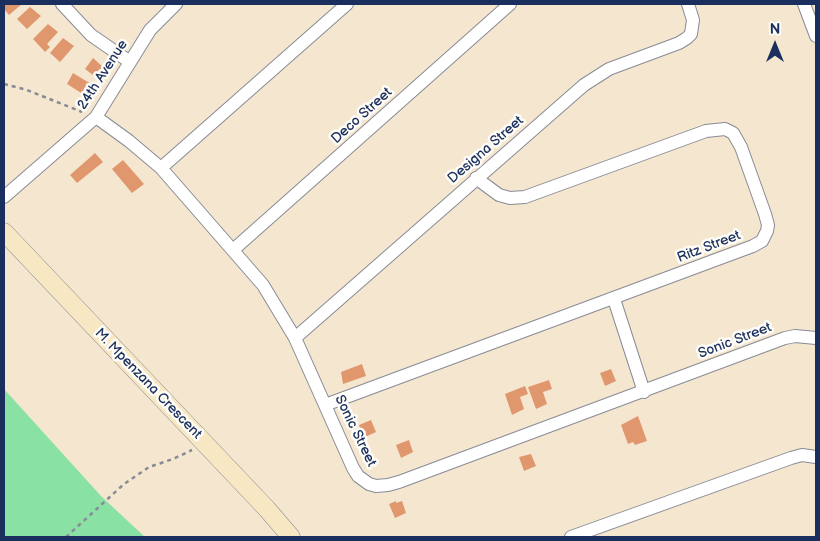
<!DOCTYPE html>
<style>
body{margin:0}
#map{position:relative;width:820px;height:541px;overflow:hidden;background:#f5e7cf;font-family:"Balsamiq Sans",sans-serif}
canvas{display:block}
.frame{position:absolute;inset:0;border:5px solid #1b2f5e;pointer-events:none}
.north{position:absolute;left:750px;top:20px;width:50px;height:50px;-webkit-text-stroke:4px #fdfcf7;paint-order:stroke;rotate:0deg;font-size:14px;font-weight:700;line-height:20px;text-align:center;color:#1b2f5e}
.north::after{content:'';display:block;margin:auto;width:18px;height:22px;background:#1b2f5e;clip-path:polygon(50% 0,100% 100%,50% 72%,0 100%)}
</style>
<div id="map">
<canvas width="820" height="541"></canvas>
<div class="frame"></div>
<div class="north">N</div>
</div>
<script>
const ctx = document.querySelector('canvas').getContext('2d');
ctx.lineJoin = 'round';
function fillPath(path, color) {
  ctx.fillStyle = color;
  ctx.fill(path, 'evenodd');
}
function toPath(rows) {
  const path = new Path2D();
  for (const r of rows) {
    path.moveTo(r[0], r[1]);
    for (let i = 2; i < r.length; i += 2) path.lineTo(r[i], r[i + 1]);
  }
  return path;
}
function strokePath(path, color, width, dash) {
  ctx.strokeStyle = color;
  ctx.lineWidth = width;
  ctx.lineCap = dash ? 'butt' : 'round';
  ctx.setLineDash(dash || []);
  ctx.stroke(path);
}
function drawText(font, color, halo, rows, align = 'center') {
  ctx.font = font + ' "Balsamiq Sans",sans-serif';
  ctx.lineWidth = 5;
  ctx.setLineDash([]);
  ctx.textBaseline = 'middle';
  ctx.strokeStyle = halo;
  ctx.fillStyle = color;
  for (const [text, x, y, turn = 0] of rows) {
    ctx.save();
    ctx.translate(x, y);
    ctx.rotate((+turn || 0) * Math.PI / 180);
    ctx.textAlign = isNaN(turn) ? turn : align;
    if (halo) ctx.strokeText(text, 0, 0);
    ctx.fillText(text, 0, 0);
    ctx.restore();
  }
}
const green = toPath([
 [4,389,101,496,145,537,4,537]
]);
const building = toPath([
 [4,4,22,4,9,15,4,9],
 [30,7,41,16,27,29,17,19],
 [48,24,58,32,47,44,50,47,45,52,33,39],
 [63,38,74,46,60,62,50,53],
 [93,58,103,67,97,78,85,69],
 [73,73,96,87,89,98,67,84],
 [95,153,103,162,77,183,70,175],
 [123,160,144,184,132,193,112,169],
 [362,364,366,376,343,384,341,372],
 [611,369,616,381,605,386,600,373],
 [549,380,552,389,543,392,547,404,536,409,528,387],
 [525,386,528,394,520,397,524,409,512,415,505,394],
 [638,416,647,441,635,445,633,442,628,444,621,425],
 [371,420,376,432,363,438,359,425],
 [409,440,413,452,401,458,396,445],
 [531,454,536,466,524,471,519,457],
 [396,501,396,503,402,501,406,513,395,518,389,504]
]);
const path = toPath([
 [4,84,27,90,82,112],
 [66,537,124,484,149,467,173,459,192,450]
]);
const street = toPath([
 [62,4,91,35,130,62],
 [804,4,816,36],
 [96,117,129,141,161,168,263,285,295,338,353,468,358,476,369,484,376,486,388,485,399,482,785,338,795,336,816,338],
 [161,168,347,4],
 [4,197,96,117,150,30,176,4],
 [233,250,510,4],
 [614,299,644,392],
 [295,338,584,85,609,69,679,43,687,38,691,34,693,20,688,4],
 [325,405,753,246,762,241,767,231,768,225,765,214,741,147,733,133,725,129,706,131,525,197,510,198,499,195,476,178],
 [571,537,791,458,802,455,816,457]
]);
const secondary = toPath([
 [4,232,267,509,291,537]
]);
const streetNames = [
 ["24th Avenue",103,75,-57],
 ["Deco Street",362,116,-42],
 ["Designa Street",486,150,-41],
 ["Ritz Street",709,247,-21],
 ["Sonic Street",735,341,-21],
 ["M. Mpenzana Crescent",148,384,46],
 ["Sonic Street",355,431,64]
];
fillPath(green, '#8ae1a4');
fillPath(building, '#e0976e');
strokePath(street, '#888b96', 14);
strokePath(secondary, '#888b96', 19);
strokePath(path, '#888b96', 2.5, [4, 4]);
strokePath(street, '#fff', 12);
strokePath(secondary, '#f7e8c3', 18);
drawText('14px', '#1b2f5e', '#fdfcf7', streetNames);
</script>
